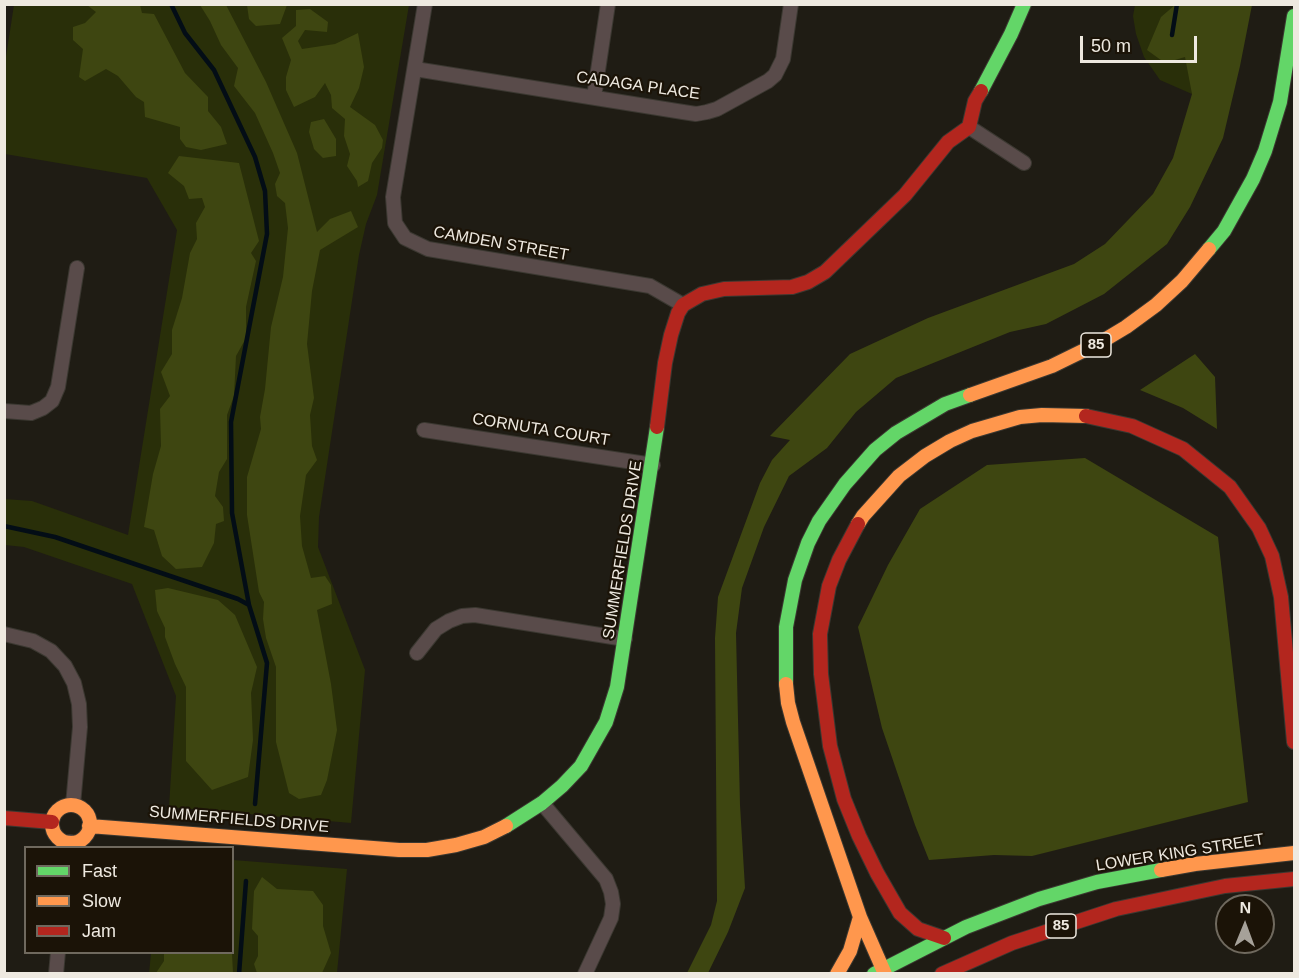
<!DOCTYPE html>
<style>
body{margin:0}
#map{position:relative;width:1299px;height:978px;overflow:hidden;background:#1f1c14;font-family:Arial,sans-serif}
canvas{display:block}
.frame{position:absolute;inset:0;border:6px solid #eee9e0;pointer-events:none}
.legend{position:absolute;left:24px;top:846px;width:210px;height:108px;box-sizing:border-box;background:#1b1307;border:2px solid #6f695e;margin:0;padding:8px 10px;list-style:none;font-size:18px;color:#eee9e0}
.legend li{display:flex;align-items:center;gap:12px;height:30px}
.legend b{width:30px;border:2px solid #6f695e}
.north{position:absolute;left:1215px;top:894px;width:60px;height:60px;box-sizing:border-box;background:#1b1307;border:2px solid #6f695e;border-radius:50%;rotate:1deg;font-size:16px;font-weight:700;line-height:24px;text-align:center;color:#eee9e0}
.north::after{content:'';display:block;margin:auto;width:21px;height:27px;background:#a6a199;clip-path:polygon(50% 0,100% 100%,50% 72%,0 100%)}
.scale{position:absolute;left:1080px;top:36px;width:117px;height:27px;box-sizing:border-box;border:3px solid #eee9e0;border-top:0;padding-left:8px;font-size:18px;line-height:21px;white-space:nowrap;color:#eee9e0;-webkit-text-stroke:4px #1b1307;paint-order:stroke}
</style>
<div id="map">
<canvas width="1299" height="978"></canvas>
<div class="frame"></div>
<ul class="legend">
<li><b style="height:8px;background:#63d668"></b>Fast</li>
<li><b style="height:8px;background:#ff974d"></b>Slow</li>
<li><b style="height:8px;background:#b3261e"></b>Jam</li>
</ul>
<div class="north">N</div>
<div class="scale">50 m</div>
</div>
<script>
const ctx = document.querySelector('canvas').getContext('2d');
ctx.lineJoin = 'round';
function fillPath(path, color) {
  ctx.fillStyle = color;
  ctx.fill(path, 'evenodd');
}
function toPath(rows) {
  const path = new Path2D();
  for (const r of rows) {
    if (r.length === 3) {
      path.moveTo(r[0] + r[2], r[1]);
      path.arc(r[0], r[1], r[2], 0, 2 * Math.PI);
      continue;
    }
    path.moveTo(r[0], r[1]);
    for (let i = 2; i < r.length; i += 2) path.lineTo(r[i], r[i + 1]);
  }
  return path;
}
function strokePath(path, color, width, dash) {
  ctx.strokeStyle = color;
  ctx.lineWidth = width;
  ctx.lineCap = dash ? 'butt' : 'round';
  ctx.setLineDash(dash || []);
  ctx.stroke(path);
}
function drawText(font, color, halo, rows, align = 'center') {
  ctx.font = font + ' Arial,sans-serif';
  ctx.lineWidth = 4.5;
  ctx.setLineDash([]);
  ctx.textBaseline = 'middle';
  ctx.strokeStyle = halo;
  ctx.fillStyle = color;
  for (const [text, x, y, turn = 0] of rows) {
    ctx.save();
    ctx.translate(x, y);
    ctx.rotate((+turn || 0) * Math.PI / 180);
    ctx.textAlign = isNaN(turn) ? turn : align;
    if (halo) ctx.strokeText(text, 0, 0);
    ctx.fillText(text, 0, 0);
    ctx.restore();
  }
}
const green = toPath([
 [14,5,409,5,377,195,366,224,359,255,319,517,318,547,365,670,351,823,169,807,176,696,132,584,24,547,5,545,4,499,32,501,128,535,177,230,147,178,5,154,5,63],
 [1135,5,1207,5,1192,94,1160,80,1144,57,1136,34,1133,16],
 [233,860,347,869,337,973,149,974,151,953,232,952]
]);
const forest = toPath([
 [87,5,140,5,142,13,154,14,185,73,208,97,208,111,221,127,227,144,201,150,186,147,180,139,180,127,145,117,144,102,136,97,118,76,106,69,85,81,79,77,83,49,73,40,73,27,85,23,96,12],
 [200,5,226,5,266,82,297,153,317,232,330,219,351,211,358,227,320,250,312,291,307,344,314,398,310,415,312,446,317,460,306,475,300,516,302,546,311,578,325,576,331,585,332,604,317,610,331,684,337,730,327,780,321,795,299,799,289,793,276,742,276,667,266,638,263,619,264,602,259,592,247,515,247,477,261,429,260,417,265,389,271,327,283,277,288,228,285,203,277,196,275,184,280,173,273,153,255,113,234,86,238,68,221,45,210,21],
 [247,5,247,4,287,5,280,24,256,26,249,19],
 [1175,5,1252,5,1240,66,1223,138,1190,207,1167,244,1104,294,1046,324,1010,332,896,378,856,412,827,448,789,476,764,527,742,588,736,633,740,805,745,888,728,932,708,973,687,973,711,925,717,901,715,638,718,597,760,483,772,460,790,440,770,436,850,354,928,318,1074,264,1105,244,1153,194,1173,158,1192,94,1185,57,1165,63,1147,50,1161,17],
 [310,9,328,22,327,32,305,30,298,41,302,49,335,44,358,33,364,67,359,88,350,107,375,125,383,140,382,148,372,163,368,181,358,187,357,181,347,166,350,154,344,136,345,119,332,108,331,95,325,83,315,97,294,107,286,90,286,77,291,60,282,38,296,26,296,10],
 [324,119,336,139,336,156,323,158,314,149,309,132,311,122],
 [179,156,239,163,259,241,251,253,256,261,246,307,246,338,236,356,234,396,227,415,227,459,219,472,215,496,223,507,224,521,216,524,214,543,202,567,176,569,162,556,154,530,144,527,153,474,161,446,160,409,170,396,161,372,172,354,172,330,182,298,190,253,197,239,196,223,205,207,202,198,189,199,184,186,168,173],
 [1195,354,1215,377,1217,429,1183,408,1140,390],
 [1085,458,1218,537,1248,802,1032,856,994,855,929,860,915,825,882,728,858,627,888,565,920,509,987,465],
 [168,588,218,600,235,615,257,667,251,693,253,740,248,777,212,790,186,761,186,687,175,664,165,637,165,628,157,611,155,590],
 [262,877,277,889,313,891,323,905,323,926,331,953,322,973,257,973,254,964,258,956,258,936,252,929,254,891],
 [164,953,232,953,233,973,156,973,164,961]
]);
const stream = toPath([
 [171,4,185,33,214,70,255,157,265,191,267,234,231,422,232,513,249,605,267,663,255,804],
 [1172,35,1177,4],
 [4,526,55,537,238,599,249,605],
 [239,974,246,881]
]);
const street = toPath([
 [425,4,393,197,395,223,405,238,428,249,650,286,683,305],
 [415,69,683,112,696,114,707,112,717,109,768,81,775,75,783,59,791,4],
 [594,97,608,4],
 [969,127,1024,163],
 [4,411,31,413,43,408,52,401,58,387,77,268],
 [424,430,653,465],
 [4,634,33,641,51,651,65,666,74,683,79,704,80,727,73,805],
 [417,653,436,629,449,621,462,616,475,615,625,639],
 [542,803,606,879,611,892,613,904,611,918,585,974],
 [70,848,70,842],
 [56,974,58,952]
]);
const fast = toPath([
 [981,91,1011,34,1024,4],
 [1209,249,1224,231,1253,179,1265,151,1280,102,1294,16],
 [786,684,786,627,795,580,808,543,819,521,845,484,875,450,896,433,945,404,970,395],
 [506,826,542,803,562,786,581,766,606,722,617,687,657,427],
 [874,974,966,927,1039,899,1097,882,1161,870]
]);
const slow = toPath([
 [970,395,1052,366,1101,342,1126,327,1156,305,1182,281,1209,249],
 [858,524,863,516,899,476,925,456,950,441,972,431,1020,417,1042,415,1086,416],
 [786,684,788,703,793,722,860,917,885,974],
 [71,824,19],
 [89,826,399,850,427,850,456,845,484,837,506,826],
 [1161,870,1195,864,1294,853],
 [837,974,850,951,860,917]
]);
const jam = toPath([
 [1086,416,1132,426,1183,449,1230,487,1259,528,1272,556,1281,597,1294,742],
 [657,427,665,363,671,335,678,313,683,305,702,294,724,289,792,287,808,282,825,272,905,195,948,142,969,127,975,101,981,91],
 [858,524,839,560,829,586,820,634,821,674,830,746,844,799,859,836,877,873,900,913,918,929,944,938],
 [4,818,52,822],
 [942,974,1012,943,1116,909,1225,886,1294,879]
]);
const shields = [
 [1096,345,30],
 [1061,926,30]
];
const shieldNames = [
 ["85",1096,345],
 ["85",1061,926]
];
const streetNames = [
 ["CADAGA PLACE",638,86,8],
 ["CAMDEN STREET",501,244,10],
 ["CORNUTA COURT",541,430,9],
 ["SUMMERFIELDS DRIVE",623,550,-81],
 ["SUMMERFIELDS DRIVE",239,820,5],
 ["LOWER KING STREET",1180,853,-9]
];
fillPath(green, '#292f09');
fillPath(forest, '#3e4611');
strokePath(stream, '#030d16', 4.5);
strokePath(street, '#3b3831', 16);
strokePath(fast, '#3b3831', 16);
strokePath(slow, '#3b3831', 16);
strokePath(jam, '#3b3831', 16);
strokePath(street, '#594b4a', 14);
strokePath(fast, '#63d668', 14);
strokePath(slow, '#ff974d', 14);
strokePath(jam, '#b3261e', 14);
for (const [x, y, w] of shields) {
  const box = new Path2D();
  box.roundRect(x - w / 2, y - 12, w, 24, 4.5);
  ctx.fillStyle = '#1b1307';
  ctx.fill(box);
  strokePath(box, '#eee9e0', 1.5);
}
drawText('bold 15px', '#eee9e0', null, shieldNames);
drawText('16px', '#eee9e0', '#1b1307', streetNames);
</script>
